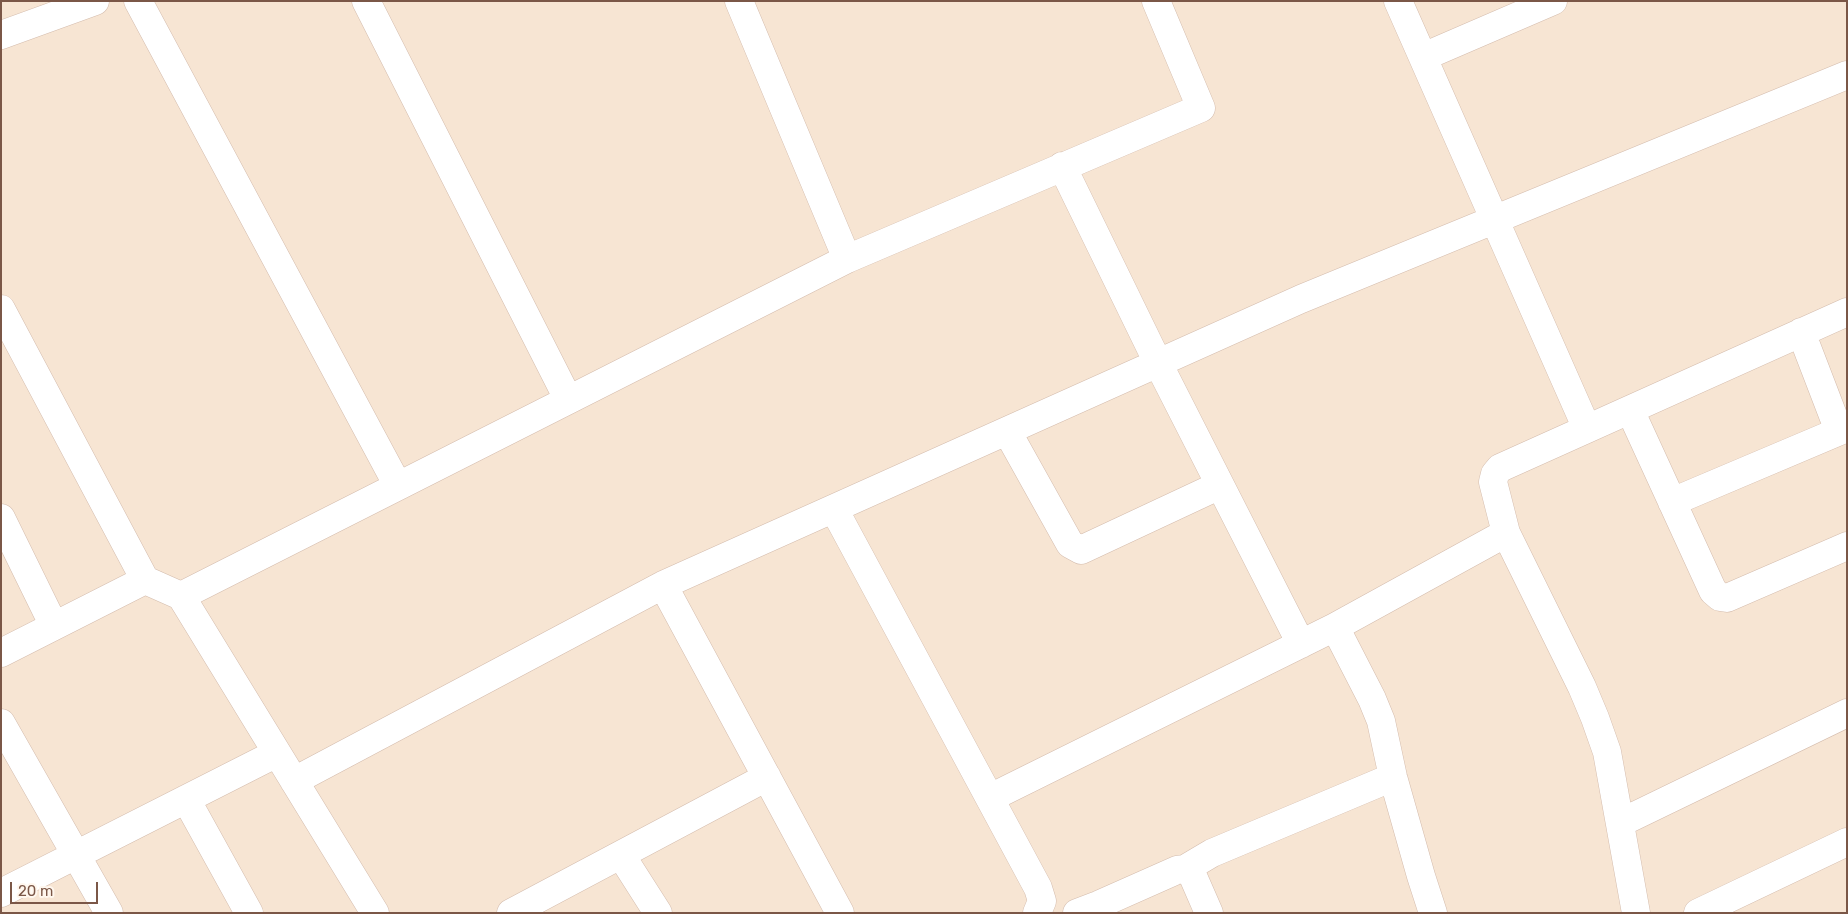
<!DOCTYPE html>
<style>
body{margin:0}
#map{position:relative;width:1848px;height:914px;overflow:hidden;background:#fef3e6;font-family:Rubik,sans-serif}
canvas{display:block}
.frame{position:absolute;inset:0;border:2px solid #7b5747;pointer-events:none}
.scale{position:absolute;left:10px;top:882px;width:88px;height:22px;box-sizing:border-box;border:2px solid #7b5747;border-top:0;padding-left:6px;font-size:15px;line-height:18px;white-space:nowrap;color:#7b5747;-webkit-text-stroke:4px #fff7ee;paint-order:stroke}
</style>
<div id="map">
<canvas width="1848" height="914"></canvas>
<div class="frame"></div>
<div class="scale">20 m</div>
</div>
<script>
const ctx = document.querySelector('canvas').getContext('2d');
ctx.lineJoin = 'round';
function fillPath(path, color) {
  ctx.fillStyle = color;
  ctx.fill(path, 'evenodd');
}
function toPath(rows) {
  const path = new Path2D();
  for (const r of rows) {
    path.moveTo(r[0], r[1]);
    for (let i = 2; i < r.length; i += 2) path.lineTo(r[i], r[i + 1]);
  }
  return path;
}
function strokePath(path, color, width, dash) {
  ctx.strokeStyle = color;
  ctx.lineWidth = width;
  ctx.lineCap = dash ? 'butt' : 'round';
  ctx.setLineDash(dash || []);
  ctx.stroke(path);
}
const residential = toPath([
 [1,1,1847,1,1847,913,1,913]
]);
const minor = toPath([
 [138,1,398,486],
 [366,1,568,399],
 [739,1,847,259],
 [1398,1,1587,429],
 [1,35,95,1],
 [1423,57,1553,1],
 [1062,166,1158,363,1301,644],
 [1,309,145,580,1,653],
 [1801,332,1839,431],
 [1630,410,1713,591,1720,597,1727,598,1847,546],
 [1007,431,1070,544,1081,550,1220,485],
 [1672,502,1847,428],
 [834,509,1038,888,1042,901,1037,913],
 [1,518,54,626],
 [145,580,181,596,847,259,1201,108,1156,1],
 [663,585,840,913],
 [181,596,375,913],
 [1335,627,1372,699,1381,721,1393,777,1421,876,1433,913],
 [1,723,109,913],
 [294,781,663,585,1301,299,1847,75],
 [990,798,1335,627,1506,533],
 [186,799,249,913],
 [1620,823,1847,713],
 [621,855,658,913],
 [1185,869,1212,853,1393,777],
 [1,893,277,753],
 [511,913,767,777],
 [1077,913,1098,905,1177,870,1185,869,1192,874,1209,913],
 [1636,913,1607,752,1595,718,1582,687,1506,533,1493,482,1495,474,1500,468,1847,312],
 [1698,913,1847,842]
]);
fillPath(residential, '#f7e5d3');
strokePath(minor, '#d4bcad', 29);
strokePath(minor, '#fff', 28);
</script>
